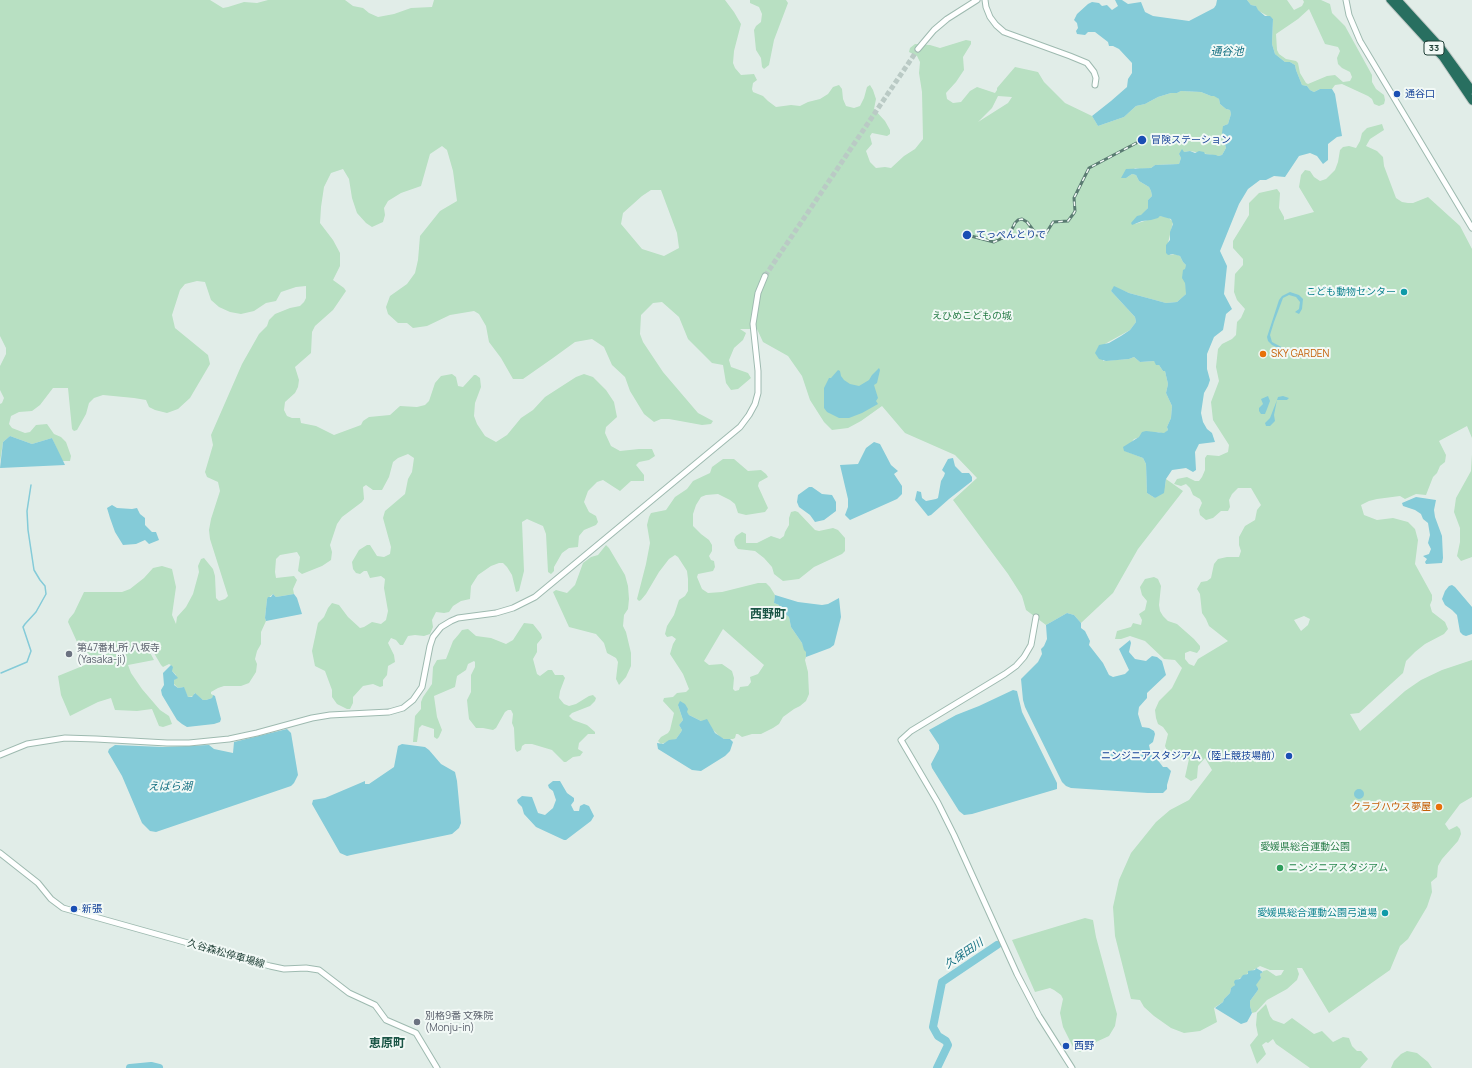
<!DOCTYPE html>
<meta charset="utf-8">
<style>
body{margin:0}
canvas{display:block;background:#e1ede8}
</style>
<canvas width="1472" height="1068"></canvas>
<script>
const ctx = document.querySelector('canvas').getContext('2d');
ctx.lineJoin = 'round';
function fillPath(path, color) {
  ctx.fillStyle = color;
  ctx.fill(path, 'evenodd');
}
function toPath(rows) {
  const path = new Path2D();
  for (const r of rows) {
    if (r.length === 3) {
      path.moveTo(r[0] + r[2], r[1]);
      path.arc(r[0], r[1], r[2], 0, 2 * Math.PI);
      continue;
    }
    path.moveTo(r[0], r[1]);
    for (let i = 2; i < r.length; i += 2) path.lineTo(r[i], r[i + 1]);
  }
  return path;
}
function strokePath(path, color, width, dash) {
  ctx.strokeStyle = color;
  ctx.lineWidth = width;
  ctx.lineCap = dash ? 'butt' : 'round';
  ctx.setLineDash(dash || []);
  ctx.stroke(path);
}
function drawText(font, color, halo, rows, align = 'center') {
  ctx.font = font + ' Manrope,"Noto Sans JP",sans-serif';
  ctx.lineWidth = 4;
  ctx.setLineDash([]);
  ctx.textBaseline = 'middle';
  ctx.strokeStyle = halo;
  ctx.fillStyle = color;
  for (const [text, x, y, turn = 0] of rows) {
    ctx.save();
    ctx.translate(x, y);
    ctx.rotate((+turn || 0) * Math.PI / 180);
    ctx.textAlign = isNaN(turn) ? turn : align;
    if (halo) ctx.strokeText(text, 0, 0);
    ctx.fillText(text, 0, 0);
    ctx.restore();
  }
}
const green = toPath([
 [0,0,210,0,223,8,228,7,244,2,257,3,268,0,345,0,353,6,363,8,369,13,378,17,394,14,411,8,432,7,434,0,725,0,734,12,741,24,734,51,733,63,735,68,741,75,754,74,757,80,753,83,752,89,753,92,763,96,768,101,776,107,791,105,800,106,808,102,820,99,828,94,833,87,839,85,842,89,843,99,846,106,854,108,860,106,864,98,867,87,870,85,873,90,876,99,874,109,885,121,890,130,890,134,887,136,872,133,870,136,872,144,866,151,870,162,876,168,885,167,891,168,904,156,915,149,923,139,922,92,919,73,920,62,917,56,909,52,910,48,915,44,930,45,940,48,966,40,971,41,971,44,963,57,964,70,956,82,946,93,947,99,953,103,961,102,970,91,977,87,995,93,997,90,997,88,1015,67,1038,72,1044,82,1065,103,1092,116,1098,126,1124,117,1136,106,1145,104,1158,97,1171,93,1177,93,1181,91,1201,92,1211,96,1214,95,1219,99,1220,104,1226,109,1230,110,1231,114,1228,124,1223,126,1223,137,1226,148,1222,155,1218,156,1190,151,1184,152,1179,154,1181,158,1179,164,1155,165,1151,168,1140,169,1135,168,1126,178,1132,174,1136,175,1139,181,1149,187,1151,191,1152,196,1148,200,1148,208,1135,224,1160,216,1168,217,1173,222,1168,243,1170,255,1175,254,1180,256,1183,262,1186,265,1185,280,1186,289,1186,294,1177,302,1166,303,1129,293,1114,287,1111,291,1135,317,1136,322,1130,330,1103,345,1103,361,1129,359,1134,357,1140,362,1154,361,1159,365,1163,371,1165,371,1168,384,1166,393,1172,406,1171,418,1167,427,1168,430,1164,434,1158,432,1134,439,1125,451,1143,458,1146,464,1147,493,1155,498,1165,486,1166,479,1183,491,1138,549,1113,593,1081,623,1074,615,1067,613,1046,625,1026,610,1022,596,1008,574,953,500,977,478,955,455,905,433,882,406,861,421,848,428,832,430,824,422,810,400,802,376,788,356,763,342,757,329,740,329,746,333,743,340,734,348,729,360,731,367,748,373,751,378,738,389,731,390,726,383,723,365,712,363,688,339,679,317,662,302,653,303,641,315,640,334,643,342,663,372,698,413,713,421,711,424,702,425,669,419,661,419,654,422,644,414,630,391,625,377,612,365,604,347,592,339,575,342,553,358,523,379,513,379,501,358,489,342,486,326,479,314,474,311,450,315,427,326,413,328,407,323,398,323,388,314,386,307,390,296,407,284,415,273,418,260,420,236,440,211,457,201,453,171,447,150,442,146,430,154,421,186,401,193,388,201,384,208,385,215,383,222,372,227,366,223,357,213,352,198,349,179,343,169,331,173,324,187,321,207,320,223,333,240,340,253,340,266,333,280,344,288,346,291,333,310,315,326,312,332,311,353,295,367,299,380,298,387,295,393,285,402,284,410,287,416,292,418,300,418,301,423,316,426,334,435,361,425,363,421,369,417,390,415,400,406,417,407,425,405,429,401,435,383,441,376,452,374,456,377,458,386,463,387,474,375,476,375,480,378,481,387,475,403,474,416,477,424,485,436,496,442,507,435,521,418,533,410,545,397,576,377,584,374,593,377,606,390,614,402,617,417,606,427,605,433,611,446,620,451,639,449,652,449,655,456,649,460,639,462,636,465,644,475,644,481,631,481,620,491,603,480,597,482,588,491,584,502,589,512,596,516,598,522,596,525,584,530,579,536,578,547,569,548,562,553,554,567,554,571,551,574,548,572,546,534,543,526,527,519,522,522,524,571,519,591,516,592,512,575,507,567,503,563,499,563,491,566,478,575,471,586,470,599,461,601,453,606,449,612,444,613,436,612,432,620,433,627,430,634,424,636,415,635,408,636,403,645,400,645,396,640,391,638,388,643,394,655,395,662,388,666,387,675,383,680,383,686,380,687,373,684,363,686,353,697,353,703,350,709,347,709,337,704,332,697,332,690,325,671,315,666,312,651,318,623,324,617,328,608,332,603,339,605,348,617,360,628,364,627,372,622,381,624,386,620,388,611,384,588,385,579,381,576,370,578,367,571,364,571,360,574,356,573,353,569,352,562,359,550,367,545,370,545,377,556,384,557,390,554,391,547,383,518,385,511,405,494,408,479,412,472,414,458,408,454,398,458,393,462,389,477,382,490,373,490,366,485,363,487,364,499,362,502,342,517,337,524,330,545,332,552,331,560,322,566,302,574,298,571,300,557,297,552,280,555,276,559,275,572,276,578,294,576,297,580,293,589,294,594,276,597,273,594,267,599,265,618,266,621,261,632,261,644,257,651,255,659,257,664,256,672,249,683,241,686,224,686,218,688,211,692,211,694,213,695,212,698,206,700,203,700,194,693,194,696,188,697,183,687,178,688,174,684,174,680,176,675,172,671,171,665,169,664,163,667,161,665,151,648,151,645,154,642,154,640,146,645,154,660,128,665,131,673,142,689,160,710,169,716,172,724,163,727,159,726,152,709,137,711,115,710,111,698,98,702,70,716,61,695,58,676,85,665,81,656,82,653,68,622,69,619,74,613,84,592,122,592,130,589,144,578,153,568,162,566,172,569,176,587,172,615,176,624,177,617,186,607,193,594,199,572,198,566,201,559,204,558,213,569,215,576,216,598,219,601,225,599,228,596,210,539,209,530,211,519,220,491,218,482,207,477,205,472,213,445,211,435,242,364,259,334,267,326,269,320,275,314,290,308,300,306,304,302,306,298,306,286,296,287,281,292,276,301,266,303,254,311,241,314,230,312,219,307,211,300,205,282,197,281,185,284,180,290,172,315,175,328,208,355,210,364,190,398,178,409,167,413,155,410,149,407,146,400,134,398,103,395,94,398,89,403,86,414,77,430,74,431,72,429,68,388,53,388,40,405,32,411,19,412,11,416,9,424,12,428,25,433,30,432,36,425,47,424,54,434,61,437,66,442,71,456,70,461,62,461,52,438,32,444,10,436,3,442,0,462,0,404,2,403,4,398,0,390,0,366,6,354,6,348,0,336],
 [998,96,1012,97,1008,103,978,122,992,108],
 [651,190,661,190,677,233,679,248,664,256,642,249,621,224,623,213,642,196],
 [750,0,786,0,788,3,774,40,769,65,764,69,762,67,761,58,756,50,754,30,756,26,761,22,762,14,759,7,750,3],
 [1247,0,1287,0,1294,10,1302,6,1304,2,1303,0,1321,0,1330,4,1332,13,1345,26,1372,75,1372,82,1376,89,1384,95,1385,100,1384,104,1379,106,1374,104,1372,99,1368,96,1342,84,1335,85,1332,89,1320,89,1314,92,1310,90,1307,86,1302,85,1296,70,1295,65,1290,62,1285,62,1275,54,1272,44,1273,19,1257,10,1256,6,1251,5],
 [1309,9,1325,44,1338,47,1340,51,1337,58,1338,64,1342,68,1350,72,1352,77,1350,81,1343,82,1335,75,1327,76,1308,84,1306,83,1300,73,1298,63,1296,61,1286,59,1279,54,1277,50,1276,34,1298,19],
 [1382,124,1384,130,1370,139,1366,146,1377,151,1383,157,1384,166,1396,198,1402,202,1408,203,1413,203,1428,197,1460,226,1472,249,1472,438,1467,426,1439,441,1446,455,1445,462,1440,466,1437,473,1433,477,1426,495,1416,494,1405,499,1400,496,1377,499,1369,501,1361,505,1364,515,1377,520,1393,518,1408,522,1415,529,1418,540,1415,564,1432,595,1432,600,1430,605,1432,612,1445,622,1448,629,1444,634,1425,644,1415,652,1406,661,1403,673,1359,713,1350,714,1360,731,1405,691,1421,680,1442,670,1472,660,1472,797,1460,804,1445,824,1449,830,1457,826,1460,829,1461,834,1458,841,1442,859,1438,866,1437,877,1431,882,1432,892,1427,907,1408,939,1400,946,1390,970,1329,1013,1302,968,1297,968,1299,974,1297,980,1287,989,1267,1000,1256,1012,1252,1013,1250,1006,1250,1001,1258,990,1258,988,1255,985,1261,978,1260,974,1263,972,1263,971,1267,970,1276,976,1281,975,1284,970,1270,970,1260,966,1237,980,1234,987,1231,988,1230,993,1224,999,1223,1002,1214,1008,1217,1022,1200,1031,1184,1033,1171,1028,1154,1016,1144,1007,1140,1000,1131,999,1115,936,1113,907,1119,880,1131,853,1156,822,1170,810,1189,800,1212,770,1205,758,1198,766,1197,778,1191,781,1185,777,1189,759,1173,757,1168,753,1165,746,1168,734,1163,727,1158,724,1156,718,1155,710,1159,701,1172,688,1182,668,1175,660,1164,659,1145,641,1130,636,1121,639,1115,639,1117,631,1131,627,1133,623,1141,625,1142,620,1139,614,1145,610,1147,601,1142,595,1140,587,1145,579,1154,577,1158,579,1161,586,1159,605,1160,611,1163,616,1168,621,1177,624,1194,639,1200,646,1200,649,1197,653,1190,651,1185,653,1185,659,1189,664,1194,666,1198,659,1228,641,1209,626,1206,619,1202,613,1200,594,1197,589,1201,582,1207,581,1211,578,1214,564,1218,559,1227,557,1239,557,1241,551,1239,545,1239,537,1245,526,1255,520,1257,510,1261,505,1251,488,1238,488,1232,494,1229,500,1230,507,1228,511,1221,511,1213,518,1206,520,1200,515,1199,510,1202,503,1200,499,1193,495,1190,488,1186,484,1181,486,1174,484,1177,479,1187,477,1195,481,1199,481,1202,477,1205,470,1205,458,1207,455,1219,456,1228,452,1229,445,1213,420,1211,402,1219,381,1216,367,1218,349,1222,344,1232,339,1236,335,1237,322,1241,318,1245,309,1237,300,1234,292,1235,274,1243,265,1243,259,1233,248,1233,241,1249,215,1249,203,1259,193,1277,189,1280,193,1279,208,1284,217,1284,220,1314,212,1299,187,1301,175,1305,170,1310,171,1314,177,1320,181,1326,179,1335,170,1338,162,1340,150,1343,147,1349,146,1356,148,1360,141,1362,133,1367,128],
 [1304,616,1310,619,1308,625,1301,631,1294,620],
 [1472,454,1472,557,1461,561,1457,556,1460,542,1460,528,1454,512,1456,498,1471,471],
 [723,459,734,459,748,471,761,470,766,474,768,477,759,482,758,486,768,508,765,512,746,515,738,513,735,504,730,500,718,494,706,495,701,497,696,505,693,514,693,526,701,534,709,540,712,545,712,551,709,556,711,560,714,561,715,567,713,571,698,574,697,577,702,589,708,593,722,592,758,583,766,583,770,587,775,595,774,603,779,605,780,610,789,617,791,627,802,643,806,651,806,657,805,660,808,672,809,694,806,701,800,706,794,709,783,717,779,724,773,728,761,734,752,734,742,737,738,734,736,734,735,738,733,739,724,739,720,737,704,721,701,721,689,715,678,705,683,720,679,725,682,730,681,732,676,739,661,744,658,741,661,737,668,733,670,730,674,713,663,701,664,698,673,697,677,693,686,692,689,689,683,674,670,654,673,644,676,639,672,636,667,637,665,634,667,626,674,615,679,600,685,596,688,591,688,579,687,571,678,557,675,555,669,559,659,572,646,594,641,600,639,601,637,599,646,564,650,543,647,525,649,517,651,513,666,510,675,497,687,489,693,481,710,473,712,467],
 [723,629,764,665,758,674,750,677,751,682,748,686,740,687,739,690,735,691,733,689,734,678,732,671,722,664,709,665,704,661],
 [795,511,798,512,815,530,819,531,833,528,838,530,845,538,845,551,842,554,814,567,799,579,783,581,774,574,772,567,764,558,755,551,738,549,735,545,734,540,736,536,742,532,746,534,746,543,757,543,771,536,780,539,784,536,785,532,789,525,789,518,791,512],
 [606,545,609,548,625,575,628,586,629,599,628,609,624,615,623,626,626,632,631,653,631,666,626,677,619,685,616,679,618,662,616,658,607,653,604,643,596,634,569,627,553,592,556,590,567,593,575,585,583,563,591,557,598,555],
 [524,623,533,624,541,634,542,638,537,644,537,652,533,659,537,674,540,676,548,670,552,670,555,675,563,675,565,678,560,691,559,698,564,704,569,706,576,704,589,696,593,695,596,698,595,701,590,706,572,713,569,716,573,720,587,725,595,732,595,734,588,734,579,743,578,749,583,752,580,756,573,757,566,762,564,762,552,750,532,744,525,744,522,746,521,750,517,752,515,749,514,728,512,723,513,714,511,710,508,710,505,712,496,728,493,730,483,728,476,728,469,719,468,710,467,700,471,692,471,675,475,667,475,662,474,661,468,664,466,670,457,676,455,687,434,696,437,717,442,730,439,737,437,739,434,737,434,729,422,725,419,728,417,742,413,742,415,716,421,709,421,702,423,697,432,684,433,667,437,660,446,659,453,641,459,634,462,630,468,629,476,636,491,638,506,644,513,640],
 [1085,918,1093,920,1096,937,1117,1014,1115,1026,1109,1036,1096,1042,1092,1048,1081,1052,1078,1051,1073,1047,1063,1027,1060,1013,1063,999,1061,995,1054,990,1050,988,1035,992,1012,940],
 [1266,1004,1270,1016,1273,1020,1284,1024,1292,1018,1314,1034,1322,1031,1333,1042,1343,1037,1349,1038,1352,1046,1357,1051,1361,1051,1368,1059,1360,1068,1310,1068,1276,1044,1273,1039,1268,1043,1266,1042,1262,1045,1266,1054,1257,1064,1250,1045,1258,1035,1256,1025,1257,1013],
 [1407,1051,1417,1053,1428,1062,1432,1068,1391,1068,1394,1061,1401,1054]
]);
const water = toPath([
 [1115,0,1122,0,1128,4,1141,2,1145,12,1153,16,1189,21,1214,8,1216,5,1217,0,1247,0,1251,5,1256,6,1258,10,1265,16,1270,16,1273,19,1272,44,1275,54,1285,62,1290,62,1295,65,1296,70,1302,85,1307,86,1310,90,1314,92,1320,89,1332,89,1335,94,1342,136,1337,137,1328,144,1328,160,1323,164,1317,156,1310,153,1299,156,1285,177,1274,176,1266,180,1260,180,1248,189,1239,204,1220,251,1227,266,1224,294,1232,309,1226,314,1223,330,1214,337,1207,354,1207,369,1210,380,1208,386,1204,393,1201,413,1203,422,1207,429,1212,433,1215,442,1199,444,1195,452,1196,470,1193,472,1186,468,1172,470,1166,479,1164,493,1155,498,1147,493,1146,464,1143,458,1124,451,1123,447,1139,437,1142,432,1146,431,1164,433,1168,430,1167,427,1171,418,1172,406,1166,393,1168,384,1165,371,1163,371,1159,365,1156,365,1154,361,1140,362,1134,357,1129,359,1106,361,1099,359,1095,353,1099,345,1109,343,1121,336,1130,330,1136,322,1135,317,1111,291,1114,286,1129,293,1155,300,1166,303,1177,302,1186,294,1185,283,1182,278,1183,270,1185,269,1186,265,1183,262,1180,256,1173,254,1168,255,1166,253,1166,245,1170,240,1170,232,1173,224,1171,219,1160,216,1158,218,1151,220,1142,221,1132,225,1131,223,1137,216,1141,215,1148,208,1148,200,1152,196,1151,191,1149,187,1139,181,1136,175,1132,174,1126,178,1121,178,1126,169,1151,168,1155,165,1179,164,1181,158,1179,154,1182,149,1184,152,1190,151,1195,153,1199,151,1204,152,1205,154,1216,155,1218,156,1222,155,1226,148,1222,133,1223,126,1228,124,1231,114,1230,110,1226,109,1220,104,1219,99,1214,96,1211,96,1201,92,1181,91,1177,93,1171,93,1158,97,1145,104,1136,106,1124,117,1098,126,1092,116,1111,101,1127,87,1128,79,1132,73,1132,63,1119,49,1113,46,1109,46,1108,42,1095,32,1088,32,1085,35,1077,34,1076,31,1078,28,1077,23,1074,20,1077,14,1088,4,1092,2,1099,3,1102,6,1107,5,1112,10,1118,6],
 [1290,292,1299,295,1303,299,1302,309,1299,314,1295,312,1299,309,1300,302,1296,297,1289,295,1283,298,1274,322,1270,335,1272,342,1287,350,1292,348,1295,349,1289,353,1272,345,1268,341,1267,337,1279,300,1282,296],
 [879,368,880,370,877,383,874,385,878,398,876,401,878,404,862,413,849,418,839,418,827,412,824,408,824,388,829,378,831,378,838,370,840,371,841,376,844,380,850,384,859,386,869,380,872,375],
 [1268,396,1270,401,1267,409,1265,414,1261,414,1259,411,1259,408,1263,404,1261,399],
 [1283,396,1289,398,1287,400,1277,400,1274,415,1275,421,1270,426,1266,426,1265,423,1270,418,1277,400,1278,397],
 [10,436,32,444,52,438,65,465,0,468,3,442],
 [874,442,880,444,891,465,898,471,894,474,902,486,902,494,897,499,850,520,845,515,848,507,848,499,840,465,858,464,866,448],
 [953,458,955,466,962,473,969,473,972,477,972,481,949,499,931,515,928,516,915,500,917,491,921,492,922,498,926,501,936,499,938,498,941,481,944,476,945,473,942,470,948,459],
 [809,487,812,487,822,494,832,495,836,502,836,511,824,520,815,522,810,515,799,507,797,502,798,495],
 [1416,497,1436,500,1434,510,1435,517,1442,536,1443,558,1442,563,1426,564,1425,562,1427,559,1423,556,1429,554,1431,549,1428,543,1430,535,1428,523,1423,519,1421,514,1415,510,1403,506,1402,503],
 [112,505,117,508,132,509,137,508,140,514,145,518,145,525,152,532,156,532,159,540,149,544,145,540,136,544,123,545,115,532,110,518,107,508],
 [1452,585,1455,587,1472,607,1472,634,1466,636,1463,635,1460,632,1457,615,1452,610,1445,605,1442,599,1445,591,1449,586],
 [273,594,276,597,294,594,297,598,302,614,266,621,265,618,267,599,268,597,271,597],
 [775,595,798,602,822,605,828,604,839,598,841,617,834,645,830,648,806,657,806,652,804,650,802,643,791,627,789,617,780,610,779,605,774,603],
 [1067,613,1074,615,1081,623,1081,628,1085,631,1090,641,1089,645,1103,663,1109,675,1113,677,1125,674,1129,670,1119,649,1130,640,1131,643,1129,652,1135,659,1146,661,1152,656,1157,657,1162,661,1166,675,1147,693,1147,698,1139,707,1138,714,1142,727,1149,728,1154,731,1155,734,1153,742,1149,745,1151,754,1153,758,1157,759,1163,767,1167,767,1171,771,1167,785,1167,789,1163,793,1148,793,1071,788,1066,786,1062,782,1025,707,1023,700,1021,679,1038,662,1042,654,1041,649,1044,646,1047,639,1046,625],
 [171,665,173,667,172,671,178,678,174,680,174,685,178,688,184,687,188,697,192,697,195,693,203,700,206,700,212,698,213,695,215,696,221,719,220,722,214,724,187,727,182,724,177,720,162,695,161,690,164,685,163,673],
 [1013,690,1017,691,1022,712,1057,783,1057,789,972,814,964,815,959,811,932,768,931,764,939,749,939,745,929,730,956,715,979,706],
 [680,701,685,704,688,709,687,712,689,715,701,721,707,719,715,733,724,739,730,739,733,742,730,751,725,756,701,771,692,770,658,749,657,743,663,744,669,740,676,739,681,732,682,730,679,725,683,720,678,705],
 [287,729,291,733,298,775,294,783,291,786,156,832,150,831,142,823,122,776,108,752,109,749,115,745,163,747,209,745,214,749,233,753,234,742],
 [402,744,425,747,429,750,441,764,455,772,457,781,461,823,459,828,452,834,351,855,347,856,340,853,312,804,313,800,325,798,365,781,365,784,369,784,394,767,398,746],
 [553,781,560,781,567,793,574,798,574,801,571,805,574,811,579,811,580,806,584,804,589,806,594,816,591,821,566,840,564,840,536,827,524,814,522,807,518,803,517,800,522,796,532,797,538,813,545,815,553,808,556,800,553,791,549,788,548,785],
 [1359,794,5],
 [1256,968,1263,972,1260,974,1261,978,1256,985,1258,988,1258,990,1250,1001,1250,1006,1252,1013,1247,1022,1241,1024,1215,1008,1223,1002,1224,999,1230,993,1231,988,1235,985,1234,982,1235,980,1240,979,1243,975,1248,974,1248,971,1255,970]
]);
const stream = toPath([
 [1,673,27,662,31,651,23,627,25,624,36,612,46,594,45,586,40,580,34,570,28,530,27,511,31,485]
]);
const river = toPath([
 [130,1068,151,1066,159,1068],
 [937,1068,948,1045,946,1041,938,1036,933,1027,942,982,997,945]
]);
const secondaryTunnel = toPath([
 [765,276,918,49]
]);
const secondary = toPath([
 [985,0,986,7,990,17,996,25,1004,32,1070,56,1087,63,1094,72,1096,78,1095,85],
 [1346,0,1349,15,1360,41,1472,228],
 [918,49,934,30,947,19,977,0],
 [1036,617,1031,645,1024,657,1016,666,1005,674,911,731,901,740,938,803,954,835,1017,974,1039,1016,1072,1068],
 [0,755,27,744,65,738,96,739,167,743,189,743,229,739,257,733,312,718,330,715,389,712,403,708,413,700,422,687,430,646,433,637,441,627,451,621,458,618,496,613,513,608,535,597,740,427,749,415,755,404,758,393,758,371,753,324,758,293,765,276],
 [0,853,38,883,51,899,63,908,270,966,284,969,306,968,319,970,349,993,375,1005,386,1020,416,1033,437,1068]
]);
const highway = toPath([
 [1390,0,1443,58,1472,101],
 [1398,0,1440,46,1472,90]
]);
const rail = toPath([
 [967,235,994,242,1009,235,1015,223,1018,220,1022,219,1027,222,1037,235,1045,235,1053,222,1068,221,1074,213,1075,211,1074,198,1089,168,1142,140]
]);
const markers = [
 [1397,94,4,"#1a4fb4"],
 [1142,140,5,"#1a4fb4"],
 [967,235,5,"#1a4fb4"],
 [1404,292,4,"#0f9aa8"],
 [1263,354,4,"#e8710a"],
 [69,654,4,"#6b7280"],
 [1289,756,4,"#1a4fb4"],
 [1439,807,4,"#e8710a"],
 [1280,868,4,"#2e9e5b"],
 [74,909,4,"#1a4fb4"],
 [1385,913,4,"#0f9aa8"],
 [417,1022,4,"#6b7280"],
 [1066,1046,4,"#1a4fb4"]
];
const shields = [
 [1434,48,20]
];
const shieldNames = [
 ["33",1434,48]
];
const transitNames = [
 ["通谷口",1405,94],
 ["冒険ステーション",1151,140],
 ["てっぺんとりで",976,235],
 ["ニンジニアスタジアム（陸上競技場前）",1281,756,"right"],
 ["新張",82,909],
 ["西野",1074,1046]
];
const cultureNames = [
 ["こども動物センター",1396,292],
 ["愛媛県総合運動公園弓道場",1377,913]
];
const parkNames = [
 ["えひめこどもの城",972,316],
 ["愛媛県総合運動公園",1305,847]
];
const foodNames = [
 ["SKY GARDEN",1271,354],
 ["クラブハウス夢屋",1431,807,"right"]
];
const worshipNames = [
 ["第47番札所 八坂寺",77,648],
 ["(Yasaka-ji)",77,660],
 ["別格9番 文殊院",425,1016],
 ["(Monju-in)",425,1028]
];
const leisureNames = [
 ["ニンジニアスタジアム",1288,868]
];
const streetNames = [
 ["久谷森松停車場線",226,954,16]
];
const waterNames = [
 ["通谷池",1227,52],
 ["えばら湖",170,787],
 ["久保田川",964,954,-34]
];
const quarterNames = [
 ["西野町",768,615],
 ["恵原町",387,1044]
];
fillPath(green, '#b8e0c2');
fillPath(water, '#84cbd8');
strokePath(stream, '#84cbd8', 1.5);
strokePath(river, '#84cbd8', 8);
strokePath(secondaryTunnel, '#bacac5', 5, [5, 2.5]);
strokePath(secondary, '#9ebab0', 7);
strokePath(highway, '#c1cac7', 9);
strokePath(secondary, '#fff', 5);
strokePath(highway, '#286f60', 7);
strokePath(rail, '#5a7b72', 3);
strokePath(rail, '#f2f9f6', 1.5, [4.5]);
for (const [x, y, r, color] of markers) {
  const dot = new Path2D();
  dot.arc(x, y, r, 0, 2 * Math.PI);
  ctx.fillStyle = color;
  ctx.fill(dot);
  strokePath(dot, '#f2f9f6', 1.5);
}
for (const [x, y, w] of shields) {
  const box = new Path2D();
  box.roundRect(x - w / 2, y - 7, w, 14, 3);
  ctx.fillStyle = '#f2f9f6';
  ctx.fill(box);
  strokePath(box, '#204037', 1);
}
drawText('bold 9px', '#204037', null, shieldNames);
drawText('10px', '#164399', '#f2f9f6', transitNames, 'left');
drawText('10px', '#0d838f', '#f2f9f6', cultureNames, 'right');
drawText('10px', '#267b46', '#f2f9f6', parkNames);
drawText('10px', '#c56008', '#f2f9f6', foodNames, 'left');
drawText('10px', '#5b616d', '#f2f9f6', worshipNames, 'left');
drawText('10px', '#27864d', '#f2f9f6', leisureNames, 'left');
drawText('10px', '#204037', '#f2f9f6', streetNames);
drawText('italic 11px', '#147082', '#f2f9f6', waterNames);
drawText('bold 12px', '#195445', '#f2f9f6', quarterNames);
</script>
